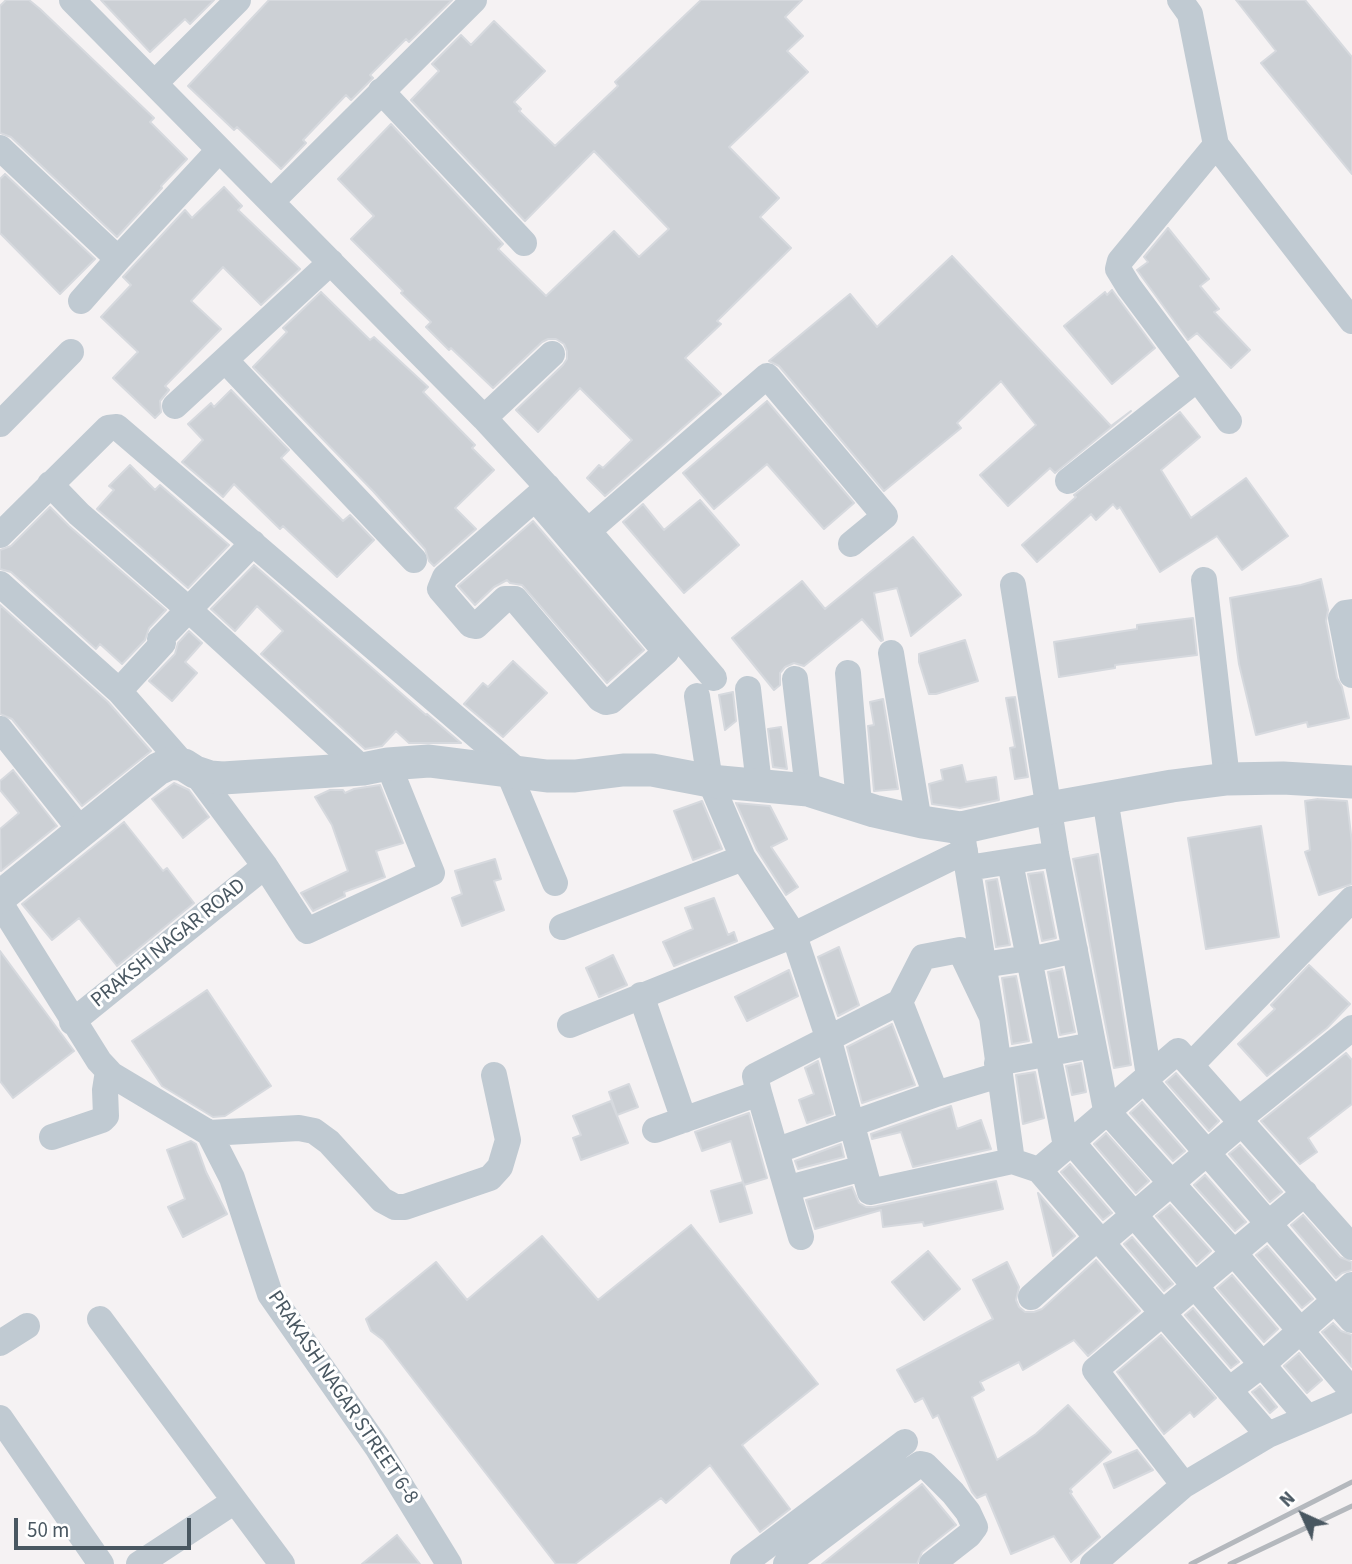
<!DOCTYPE html>
<style>
body{margin:0}
#map{position:relative;width:1352px;height:1564px;overflow:hidden;background:#f5f2f3;font-family:"Source Sans 3",sans-serif}
canvas{display:block}
.north{position:absolute;left:1268px;top:1480px;width:70px;height:70px;-webkit-text-stroke:5px #fff;paint-order:stroke;rotate:315deg;font-size:19px;font-weight:700;line-height:28px;text-align:center;color:#495761}
.north::after{content:'';display:block;margin:auto;width:24px;height:32px;background:#495761;clip-path:polygon(50% 0,100% 100%,50% 72%,0 100%)}
.scale{position:absolute;left:14px;top:1518px;width:177px;height:32px;box-sizing:border-box;border:4px solid #495761;border-top:0;padding-left:9px;font-size:21px;line-height:24px;white-space:nowrap;color:#495761;-webkit-text-stroke:5px #fff;paint-order:stroke}
</style>
<div id="map">
<canvas width="1352" height="1564"></canvas>
<div class="north">N</div>
<div class="scale">50 m</div>
</div>
<script>
const ctx = document.querySelector('canvas').getContext('2d');
ctx.lineJoin = 'round';
function fillPath(path, color) {
  ctx.fillStyle = color;
  ctx.fill(path, 'evenodd');
}
function toPath(rows) {
  const path = new Path2D();
  for (const r of rows) {
    path.moveTo(r[0], r[1]);
    for (let i = 2; i < r.length; i += 2) path.lineTo(r[i], r[i + 1]);
  }
  return path;
}
function strokePath(path, color, width, dash) {
  ctx.strokeStyle = color;
  ctx.lineWidth = width;
  ctx.lineCap = dash ? 'butt' : 'round';
  ctx.setLineDash(dash || []);
  ctx.stroke(path);
}
function drawText(font, color, halo, rows, align = 'center') {
  ctx.font = font + ' "Source Sans 3",sans-serif';
  ctx.lineWidth = 6;
  ctx.setLineDash([]);
  ctx.textBaseline = 'middle';
  ctx.strokeStyle = halo;
  ctx.fillStyle = color;
  for (const [text, x, y, turn = 0] of rows) {
    ctx.save();
    ctx.translate(x, y);
    ctx.rotate((+turn || 0) * Math.PI / 180);
    ctx.textAlign = isNaN(turn) ? turn : align;
    if (halo) ctx.strokeText(text, 0, 0);
    ctx.fillText(text, 0, 0);
    ctx.restore();
  }
}
const building = toPath([
 [6,0,29,0,40,9,154,118,150,122,187,159,161,186,162,188,117,237,11,137,0,133,0,6,6,0],
 [101,0,214,0,190,24,185,19,150,52,101,0],
 [269,0,452,0,409,42,406,39,370,75,373,78,351,100,346,95,303,140,306,143,281,169,237,127,234,130,188,86,269,0],
 [701,0,802,0,785,17,803,36,787,51,808,72,729,147,779,198,760,217,791,248,717,321,721,324,685,358,721,394,605,496,587,478,599,465,603,468,632,440,580,388,538,432,516,410,563,365,567,359,567,351,564,344,556,339,548,339,542,342,493,388,451,348,449,350,426,327,431,322,401,293,403,291,351,239,374,216,338,179,391,124,503,244,498,249,546,296,614,231,639,257,669,229,594,151,525,221,411,100,439,71,432,64,461,35,471,45,494,21,545,71,514,102,521,109,519,111,555,146,618,86,615,82,701,0],
 [1236,0,1305,0,1352,57,1352,174,1261,63,1276,51,1236,0],
 [5,174,95,259,60,294,0,233,0,179,5,174],
 [224,187,242,206,238,210,300,269,261,305,223,267,191,301,221,329,165,386,169,390,160,401,161,412,155,418,113,378,138,352,101,317,131,285,123,277,185,210,192,218,224,187],
 [1168,228,1209,279,1200,286,1219,309,1214,312,1250,350,1231,368,1197,333,1188,340,1137,270,1148,262,1144,257,1168,228],
 [952,256,1111,426,1131,411,1055,473,1050,468,1008,506,980,475,1036,425,1001,381,957,423,961,428,884,491,779,366,769,361,850,294,877,327,952,256],
 [1112,290,1155,348,1112,384,1064,326,1105,292,1107,295,1112,290],
 [321,292,370,340,374,337,428,387,423,392,475,445,472,448,494,470,455,508,476,529,434,566,429,561,425,549,373,491,253,367,287,332,283,328,321,292],
 [231,390,289,450,281,458,343,521,350,515,374,540,337,577,283,526,280,529,234,484,223,497,182,462,203,440,188,424,211,403,214,407,231,390],
 [767,401,854,503,824,529,767,464,714,509,683,473,767,401],
 [1180,412,1200,437,1161,470,1191,518,1246,478,1288,536,1242,570,1217,536,1160,572,1120,507,1117,509,1113,504,1096,520,1091,514,1037,562,1022,545,1076,497,1074,495,1180,412],
 [130,465,155,490,160,485,229,545,188,588,97,509,114,490,109,486,130,465],
 [700,500,739,545,684,593,623,522,643,504,664,530,700,500],
 [50,507,69,526,166,610,149,628,145,640,122,664,100,644,96,649,11,572,0,569,0,550,11,546,50,507],
 [533,521,644,650,607,683,522,585,510,583,507,580,494,587,475,605,458,586,533,521],
 [913,537,961,595,911,636,897,588,874,593,883,640,881,641,862,619,804,666,794,663,785,667,780,673,780,685,774,690,732,638,802,581,825,609,913,537],
 [254,565,426,715,427,714,461,743,409,743,396,731,382,746,365,749,261,654,283,631,257,606,235,631,211,609,254,565],
 [1321,579,1328,610,1326,621,1337,678,1342,687,1349,718,1308,727,1307,722,1256,735,1239,664,1230,598,1301,585,1321,579],
 [0,605,108,702,151,751,82,806,12,719,0,714,0,605],
 [1193,618,1197,655,1115,665,1115,668,1059,677,1054,642,1137,629,1137,625,1193,618],
 [189,631,202,643,185,662,197,673,172,701,149,681,175,654,178,643,189,631],
 [965,640,978,681,936,694,929,694,919,662,919,654,965,640],
 [513,661,547,693,503,737,464,704,483,683,488,687,513,661],
 [733,692,736,721,725,730,719,695,733,692],
 [1015,697,1028,777,1015,779,1010,748,1015,747,1006,698,1015,697],
 [883,699,898,789,874,791,868,726,874,725,870,702,883,699],
 [781,727,787,769,773,767,768,729,781,727],
 [962,765,966,782,996,777,999,800,960,808,932,804,929,784,943,780,941,770,962,765],
 [13,770,57,826,1,871,0,829,19,813,0,790,0,781,13,770],
 [174,783,189,790,209,817,183,838,152,799,174,783],
 [380,785,403,843,376,851,385,877,344,892,345,896,313,911,301,893,348,871,332,825,315,797,330,790,343,790,345,793,354,789,380,785],
 [1318,799,1347,801,1352,843,1352,884,1319,895,1305,852,1310,850,1305,801,1318,799],
 [702,801,722,849,693,860,674,811,702,801],
 [736,803,770,806,787,839,771,847,798,887,786,895,757,850,736,803],
 [124,822,163,871,167,868,194,903,117,966,79,918,52,940,22,904,124,822],
 [1261,826,1279,937,1206,949,1188,838,1261,826],
 [1098,854,1131,1065,1114,1068,1073,859,1098,854],
 [495,859,501,879,494,881,504,910,462,926,452,898,462,894,455,871,495,859],
 [1043,872,1056,938,1042,941,1028,874,1043,872],
 [997,879,1010,945,996,947,986,881,997,879],
 [714,898,728,935,734,932,737,941,674,966,663,942,693,929,685,908,714,898],
 [839,947,859,1005,838,1016,818,957,839,947],
 [0,951,74,1051,13,1098,0,1081,0,951],
 [613,955,627,985,599,997,586,968,613,955],
 [1309,965,1350,1004,1327,1028,1267,1076,1238,1044,1275,1009,1271,1005,1309,965],
 [1062,969,1075,1032,1060,1035,1048,972,1062,969],
 [789,970,798,996,747,1021,735,997,789,970],
 [1016,976,1029,1041,1012,1044,1002,978,1016,976],
 [207,990,271,1086,225,1116,213,1117,162,1086,132,1041,207,990],
 [892,1024,915,1085,862,1103,847,1047,892,1024],
 [1346,1053,1352,1060,1352,1104,1308,1138,1317,1152,1300,1164,1261,1121,1346,1053],
 [818,1061,833,1114,807,1123,799,1100,814,1094,805,1068,818,1061],
 [1081,1063,1086,1092,1072,1095,1066,1066,1081,1063],
 [1035,1072,1044,1118,1023,1124,1016,1075,1035,1072],
 [1176,1073,1219,1121,1209,1131,1166,1082,1176,1073],
 [629,1084,638,1107,617,1115,609,1092,629,1084],
 [611,1101,628,1143,581,1160,573,1138,581,1135,573,1116,611,1101],
 [1142,1102,1185,1151,1173,1161,1130,1113,1142,1102],
 [951,1106,957,1129,981,1120,991,1149,913,1167,901,1132,872,1139,871,1134,951,1106],
 [749,1113,767,1178,744,1185,731,1141,702,1151,695,1132,749,1113],
 [1106,1133,1149,1181,1136,1193,1094,1144,1106,1133],
 [191,1141,196,1144,206,1172,227,1214,183,1237,168,1207,185,1199,167,1150,191,1141],
 [841,1144,844,1157,798,1169,795,1161,841,1144],
 [1240,1145,1282,1192,1270,1202,1229,1154,1240,1145],
 [1070,1164,1112,1213,1103,1220,1061,1172,1070,1164],
 [1205,1175,1246,1222,1235,1231,1194,1185,1205,1175],
 [996,1181,1003,1209,924,1226,923,1222,883,1227,881,1210,815,1229,806,1200,852,1187,859,1203,866,1207,873,1207,996,1181],
 [743,1182,752,1213,720,1222,711,1191,743,1182],
 [1038,1193,1075,1236,1053,1256,1038,1193],
 [1170,1205,1211,1251,1197,1264,1156,1216,1170,1205],
 [1303,1215,1340,1257,1352,1262,1352,1270,1342,1273,1336,1278,1291,1225,1303,1215],
 [691,1225,818,1384,742,1445,790,1509,760,1532,710,1465,666,1503,661,1498,575,1564,556,1564,383,1340,371,1331,366,1319,436,1262,467,1300,542,1236,598,1300,691,1225],
 [1132,1237,1173,1284,1164,1291,1124,1244,1132,1237],
 [1267,1246,1313,1299,1302,1308,1256,1255,1267,1246],
 [928,1251,960,1289,924,1320,892,1282,928,1251],
 [1096,1260,1140,1311,1088,1356,1074,1340,1023,1370,1019,1362,980,1382,984,1390,972,1397,997,1460,1036,1434,1068,1405,1111,1452,1070,1489,1072,1492,1070,1493,1100,1537,1071,1562,1054,1536,1011,1554,986,1494,977,1498,972,1492,938,1415,933,1418,923,1398,915,1402,897,1370,993,1319,973,1280,1007,1262,1019,1287,1016,1300,1019,1307,1025,1312,1034,1312,1042,1309,1096,1260],
 [1232,1275,1278,1329,1264,1342,1217,1288,1232,1275],
 [1193,1308,1239,1362,1231,1368,1185,1315,1193,1308],
 [1333,1323,1341,1331,1352,1335,1352,1367,1322,1332,1333,1323],
 [1161,1335,1216,1398,1194,1417,1190,1412,1164,1434,1117,1372,1161,1335],
 [1299,1353,1322,1380,1307,1393,1284,1366,1299,1353],
 [1260,1386,1277,1407,1270,1413,1252,1392,1260,1386],
 [1137,1450,1153,1470,1114,1488,1104,1464,1137,1450],
 [922,1484,956,1525,922,1552,917,1564,822,1564,922,1484],
 [397,1535,420,1564,362,1564,397,1535]
]);
const minor = toPath([
 [72,0,484,418,588,531,714,678],
 [1180,0,1190,14,1216,145,1352,321],
 [155,83,238,0],
 [381,91,524,243],
 [1216,145,1120,261,1118,269,1129,287,1229,421],
 [0,148,118,259,219,150],
 [272,201,474,0],
 [81,301,118,259],
 [225,360,414,560],
 [175,406,331,262],
 [484,418,552,354],
 [0,424,71,352],
 [1068,481,1197,379],
 [50,484,79,514,188,609,363,769],
 [540,504,666,652,611,701,606,702,600,699,515,599,505,599,476,626,471,625,440,589,445,577,548,487],
 [588,531,767,376,885,516,851,544],
 [0,535,108,428,117,427,519,772],
 [1204,580,1227,779],
 [0,584,119,691,184,765],
 [1013,585,1056,854,1106,1110,1233,1252,1352,1391],
 [1352,612,1345,613,1341,618,1352,675],
 [891,653,919,822],
 [848,673,859,805],
 [795,679,808,790],
 [748,689,759,785],
 [119,691,163,643,160,639,253,543],
 [697,696,710,781,743,858,794,935,828,1037,870,1192,1012,1161,1039,1170,1178,1051,1352,1247],
 [0,729,82,832],
 [508,771,555,883],
 [195,772,265,866,307,931,432,873,388,764],
 [1105,798,1149,1076],
 [962,834,992,1017,1012,1161],
 [1010,862,1066,1146],
 [968,868,1056,854],
 [0,903,99,1061,112,1075,209,1133,232,1178,270,1294,377,1447,449,1564],
 [562,927,743,858],
 [983,965,1029,958,1030,960,1075,950],
 [641,995,684,1120],
 [900,1002,936,1094],
 [72,1022,265,866],
 [570,1025,794,935,965,851],
 [997,1063,1093,1045],
 [1191,1065,1352,899],
 [1144,1080,1352,1320],
 [759,1093,801,1237],
 [1239,1119,1352,1028],
 [655,1130,759,1093,755,1076,900,1002,923,957,960,950,992,1017],
 [209,1133,299,1128,314,1131,329,1142,382,1200,395,1207,405,1207,490,1178,500,1167,508,1140,494,1075],
 [52,1137,102,1120,106,1116,105,1090,108,1071],
 [1071,1141,1307,1417],
 [778,1150,936,1094,999,1075],
 [1039,1170,1268,1435],
 [789,1188,863,1168],
 [1102,1242,1243,1122],
 [1031,1297,1098,1237],
 [100,1319,235,1501,139,1564],
 [0,1343,27,1326],
 [1229,1390,1263,1364,1352,1285],
 [0,1418,101,1564],
 [1184,1485,1095,1370,1305,1193],
 [235,1501,282,1564],
 [843,1521,914,1468,920,1464,925,1465,953,1493,968,1512,975,1527,969,1535,932,1564],
 [743,1564,905,1442],
 [786,1564,843,1521,831,1509],
 [1093,1564,1184,1485,1268,1435,1352,1399]
]);
const tertiary = toPath([
 [0,897,158,769,171,763,184,765,195,772,210,777,223,778,363,769,388,764,429,761,547,776,575,776,623,770,652,770,710,781,808,790,874,811,922,822,961,828,1049,808,1172,786,1227,779,1283,778,1352,782]
]);
const rail = toPath([
 [1191,1564,1352,1482],
 [1230,1564,1352,1506]
]);
const streetNames = [
 ["PRAKSH NAGAR ROAD",169,944,-39],
 ["PRAKASH NAGAR STREET 6-8",342,1398,56]
];
fillPath(building, '#ccd0d5');
strokePath(building, '#d6d9de', 2);
strokePath(minor, '#c0cad2', 26);
strokePath(tertiary, '#c0cad2', 33);
strokePath(rail, '#b4b8bd', 5);
drawText('21px', '#495761', '#fff', streetNames);
</script>
